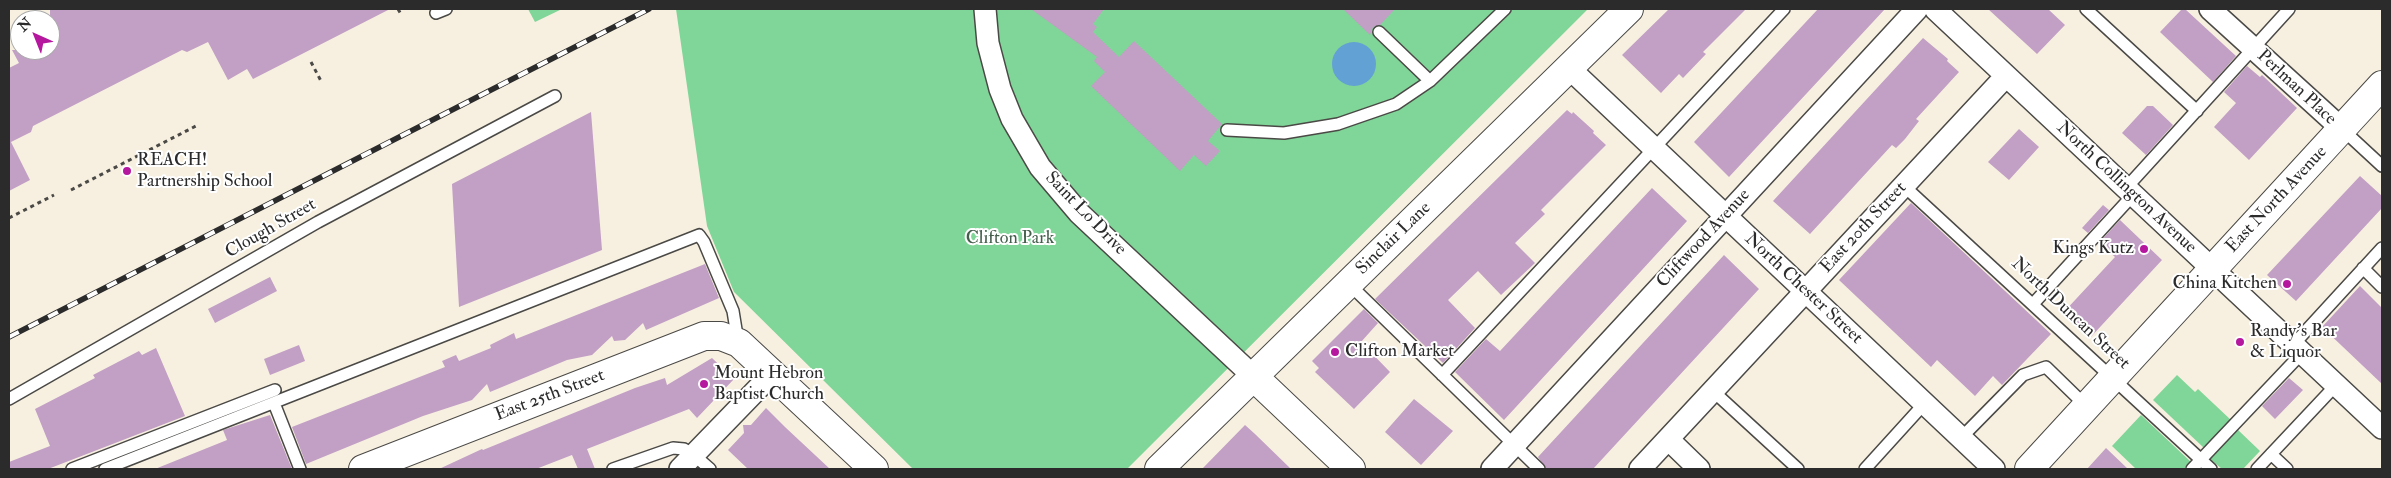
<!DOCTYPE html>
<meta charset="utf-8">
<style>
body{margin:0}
#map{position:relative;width:2391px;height:478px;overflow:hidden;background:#f7f0e0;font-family:"IM FELL Double Pica",serif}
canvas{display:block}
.frame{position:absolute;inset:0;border:10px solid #2b2b2b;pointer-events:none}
.north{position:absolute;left:10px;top:10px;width:50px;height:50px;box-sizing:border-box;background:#fff;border:1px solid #aaa;border-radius:50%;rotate:316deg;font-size:14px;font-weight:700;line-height:20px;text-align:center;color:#2b2b2b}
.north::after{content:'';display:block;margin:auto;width:18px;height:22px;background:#b5179e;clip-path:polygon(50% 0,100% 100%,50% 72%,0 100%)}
</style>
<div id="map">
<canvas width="2391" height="478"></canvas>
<div class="frame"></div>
<div class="north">N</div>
</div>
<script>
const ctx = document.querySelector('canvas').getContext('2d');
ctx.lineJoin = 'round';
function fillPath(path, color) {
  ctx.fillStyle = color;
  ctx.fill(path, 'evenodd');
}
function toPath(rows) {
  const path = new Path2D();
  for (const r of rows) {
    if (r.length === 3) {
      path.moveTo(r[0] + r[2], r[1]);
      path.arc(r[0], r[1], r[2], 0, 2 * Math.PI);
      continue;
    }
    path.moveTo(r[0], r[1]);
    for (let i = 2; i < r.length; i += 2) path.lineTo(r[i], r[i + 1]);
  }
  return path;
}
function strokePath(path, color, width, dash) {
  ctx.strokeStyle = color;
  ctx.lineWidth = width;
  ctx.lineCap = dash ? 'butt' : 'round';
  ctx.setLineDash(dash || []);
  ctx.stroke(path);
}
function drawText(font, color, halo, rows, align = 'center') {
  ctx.font = font + ' "IM FELL Double Pica",serif';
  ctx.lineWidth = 4;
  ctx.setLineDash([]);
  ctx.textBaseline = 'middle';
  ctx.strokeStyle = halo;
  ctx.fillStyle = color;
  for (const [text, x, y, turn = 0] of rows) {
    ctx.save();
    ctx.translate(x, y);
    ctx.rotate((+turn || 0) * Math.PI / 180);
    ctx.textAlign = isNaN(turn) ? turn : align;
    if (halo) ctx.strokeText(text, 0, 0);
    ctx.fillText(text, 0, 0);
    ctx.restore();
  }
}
const green = toPath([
 [528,9,562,9,535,22],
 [676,9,1588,9,1127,469,913,469,734,292,707,226],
 [2177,375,2195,392,2198,389,2231,420,2204,448,2153,400],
 [2141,415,2191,462,2184,469,2136,469,2112,446],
 [2237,429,2260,451,2243,469,2222,469,2209,458]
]);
const water = toPath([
 [1354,64,22]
]);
const building = toPath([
 [50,9,390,9,253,79,247,69,228,80,208,42,187,52,182,50,33,126,31,132,11,142,30,180,9,191,9,68,19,63,12,50,50,50],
 [1031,9,1104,9,1093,24,1097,27,1093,32,1119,57,1134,41,1222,124,1208,141,1220,151,1206,166,1194,155,1180,171,1091,86,1105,72,1094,61,1097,57],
 [1343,9,1395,9,1380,25,1373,27,1370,35],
 [1669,9,1746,9,1703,52,1706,54,1683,78,1679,74,1661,93,1622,55],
 [1818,9,1885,9,1729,177,1694,142],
 [1988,9,2048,9,2065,25,2037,54],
 [2182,9,2185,9,2236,56,2213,82,2160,32],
 [1923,38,1948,59,1947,61,1959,72,1916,119,1919,121,1905,139,1896,148,1892,145,1810,234,1773,201],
 [2247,66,2260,77,2262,75,2297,108,2249,160,2214,127,2236,103,2224,92],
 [2147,106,2153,106,2173,125,2146,155,2122,133],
 [1567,110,1572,114,1573,112,1594,131,1593,133,1606,145,1541,210,1545,214,1515,243,1535,263,1501,295,1478,271,1448,300,1475,328,1443,363,1375,299],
 [591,112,602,250,459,307,452,184],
 [2019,129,2039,147,2009,180,1988,162],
 [2360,176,2382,196,2382,208,2296,301,2267,275],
 [1652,188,1687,221,1504,420,1455,372,1486,339,1500,351],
 [1911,203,2051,334,2002,385,1993,376,1975,396,1937,360,1931,367,1839,280],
 [2103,205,2109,210,2088,233,2082,228],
 [2120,220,2162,260,2089,339,2063,313,2115,257,2099,243],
 [1724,255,1759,289,1593,469,1546,469,1538,457],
 [705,264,719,298,646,330,643,323,625,340,614,341,612,336,592,355,567,360,490,392,487,384,472,400,423,416,306,464,292,427,445,367,442,361,456,355,459,361,491,348,490,345,514,333,516,339],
 [270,277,277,291,215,323,208,309],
 [2360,286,2382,308,2382,384,2322,327],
 [1364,309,1378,323,1361,342,1390,372,1354,409,1315,372,1319,368,1312,361],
 [299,345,305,361,270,375,264,359],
 [156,348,185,416,48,469,9,469,9,462,50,446,35,409,95,378,93,375,139,351,142,355],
 [712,358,734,379,697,418,689,409,587,449,595,469,578,469,572,455,536,469,439,469,482,449,483,450,635,388,665,378,667,385],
 [2289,378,2303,390,2275,419,2262,406],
 [1414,399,1453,431,1421,465,1385,432],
 [766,408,785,427,830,469,748,469,728,450,744,433,743,425,751,425],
 [270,415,292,469,155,469,227,440,223,430],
 [1245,425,1255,434,1291,469,1202,469],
 [2106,448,2128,469,2087,469]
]);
const path = toPath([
 [398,9,402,16],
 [311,62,321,81],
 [71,190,196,126],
 [9,218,54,195]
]);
const lane = toPath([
 [2086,9,2197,111],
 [436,13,446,9],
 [1379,32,1430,81],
 [2342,129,2382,166],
 [1227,130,1284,133,1338,124,1396,104,1430,81,1505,9],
 [1904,186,2211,469],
 [2126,188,2289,9],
 [2363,268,2382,287],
 [1349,284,1539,469],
 [2033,304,2133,195],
 [2293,345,2382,248],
 [1442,375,1784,9],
 [1713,391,1798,469],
 [9,399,318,222,555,96],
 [274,403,300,469],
 [1961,438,2023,375,2046,367,2086,406],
 [2271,454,2287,469],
 [72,469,275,390],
 [105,469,699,235,704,242,733,311,738,342],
 [613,469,673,448,684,449,694,455,710,469],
 [1865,469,1924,404],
 [2192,469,2302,353],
 [2257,469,2336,385]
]);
const street = toPath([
 [985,9,988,43,1000,89,1012,119,1040,167,1079,213,1254,377],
 [1935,9,2382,428],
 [2210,9,2342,129],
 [1569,68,1994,469],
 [1668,439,1699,469],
 [680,469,772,374],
 [1492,469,1917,9],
 [1640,469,2006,76]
]);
const secondary = toPath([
 [1254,377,1351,469],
 [363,469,704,336,721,336,739,343,874,469],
 [1159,469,1629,9]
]);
const primary = toPath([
 [2029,469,2382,85]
]);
const rail = toPath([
 [9,337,649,9]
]);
const markers = [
 [127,171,5,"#b5179e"],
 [2144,249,5,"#b5179e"],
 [2287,284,5,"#b5179e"],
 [2240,342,5,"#b5179e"],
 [1335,352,5,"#b5179e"],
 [704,384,5,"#b5179e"]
];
const streetNames = [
 ["Perlman Place",2296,88,43],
 ["North Collington Avenue",2126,188,43],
 ["East North Avenue",2277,200,-47],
 ["Saint Lo Drive",1085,214,46],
 ["East 20th Street",1864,228,-47],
 ["Clough Street",271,229,-30],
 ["Sinclair Lane",1394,239,-44],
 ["Cliftwood Avenue",1704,239,-47],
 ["North Chester Street",1803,289,43],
 ["North Duncan Street",2070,314,43],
 ["East 25th Street",550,396,-21]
];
const poiNames = [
 ["REACH!",137,161],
 ["Partnership School",137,182],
 ["Kings Kutz",2134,249,"right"],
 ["China Kitchen",2277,284,"right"],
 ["Randy’s Bar",2250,332],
 ["& Liquor",2250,353],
 ["Clifton Market",1345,352],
 ["Mount Hebron",714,374],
 ["Baptist Church",714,395]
];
const parkNames = [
 ["Clifton Park",1010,239]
];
fillPath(green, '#80d598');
fillPath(water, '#62a1d4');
fillPath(building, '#c29fc5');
strokePath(lane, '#4a4946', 14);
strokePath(street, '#4a4946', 24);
strokePath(secondary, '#4a4946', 30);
strokePath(primary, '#4a4946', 30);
strokePath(path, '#4a4946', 3, [4, 4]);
strokePath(lane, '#fff', 11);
strokePath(street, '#fff', 21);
strokePath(secondary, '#fff', 28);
strokePath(primary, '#fff', 28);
strokePath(rail, '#2b2b2b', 5.5);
strokePath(rail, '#fff', 4, [11]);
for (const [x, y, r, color] of markers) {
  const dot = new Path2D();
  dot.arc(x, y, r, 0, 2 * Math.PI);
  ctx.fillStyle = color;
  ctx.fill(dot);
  strokePath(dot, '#fff', 2);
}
drawText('18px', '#2b2b2b', '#fff', streetNames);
drawText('18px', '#2b2b2b', '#fff', poiNames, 'left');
drawText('18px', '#445e4c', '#fff', parkNames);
</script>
